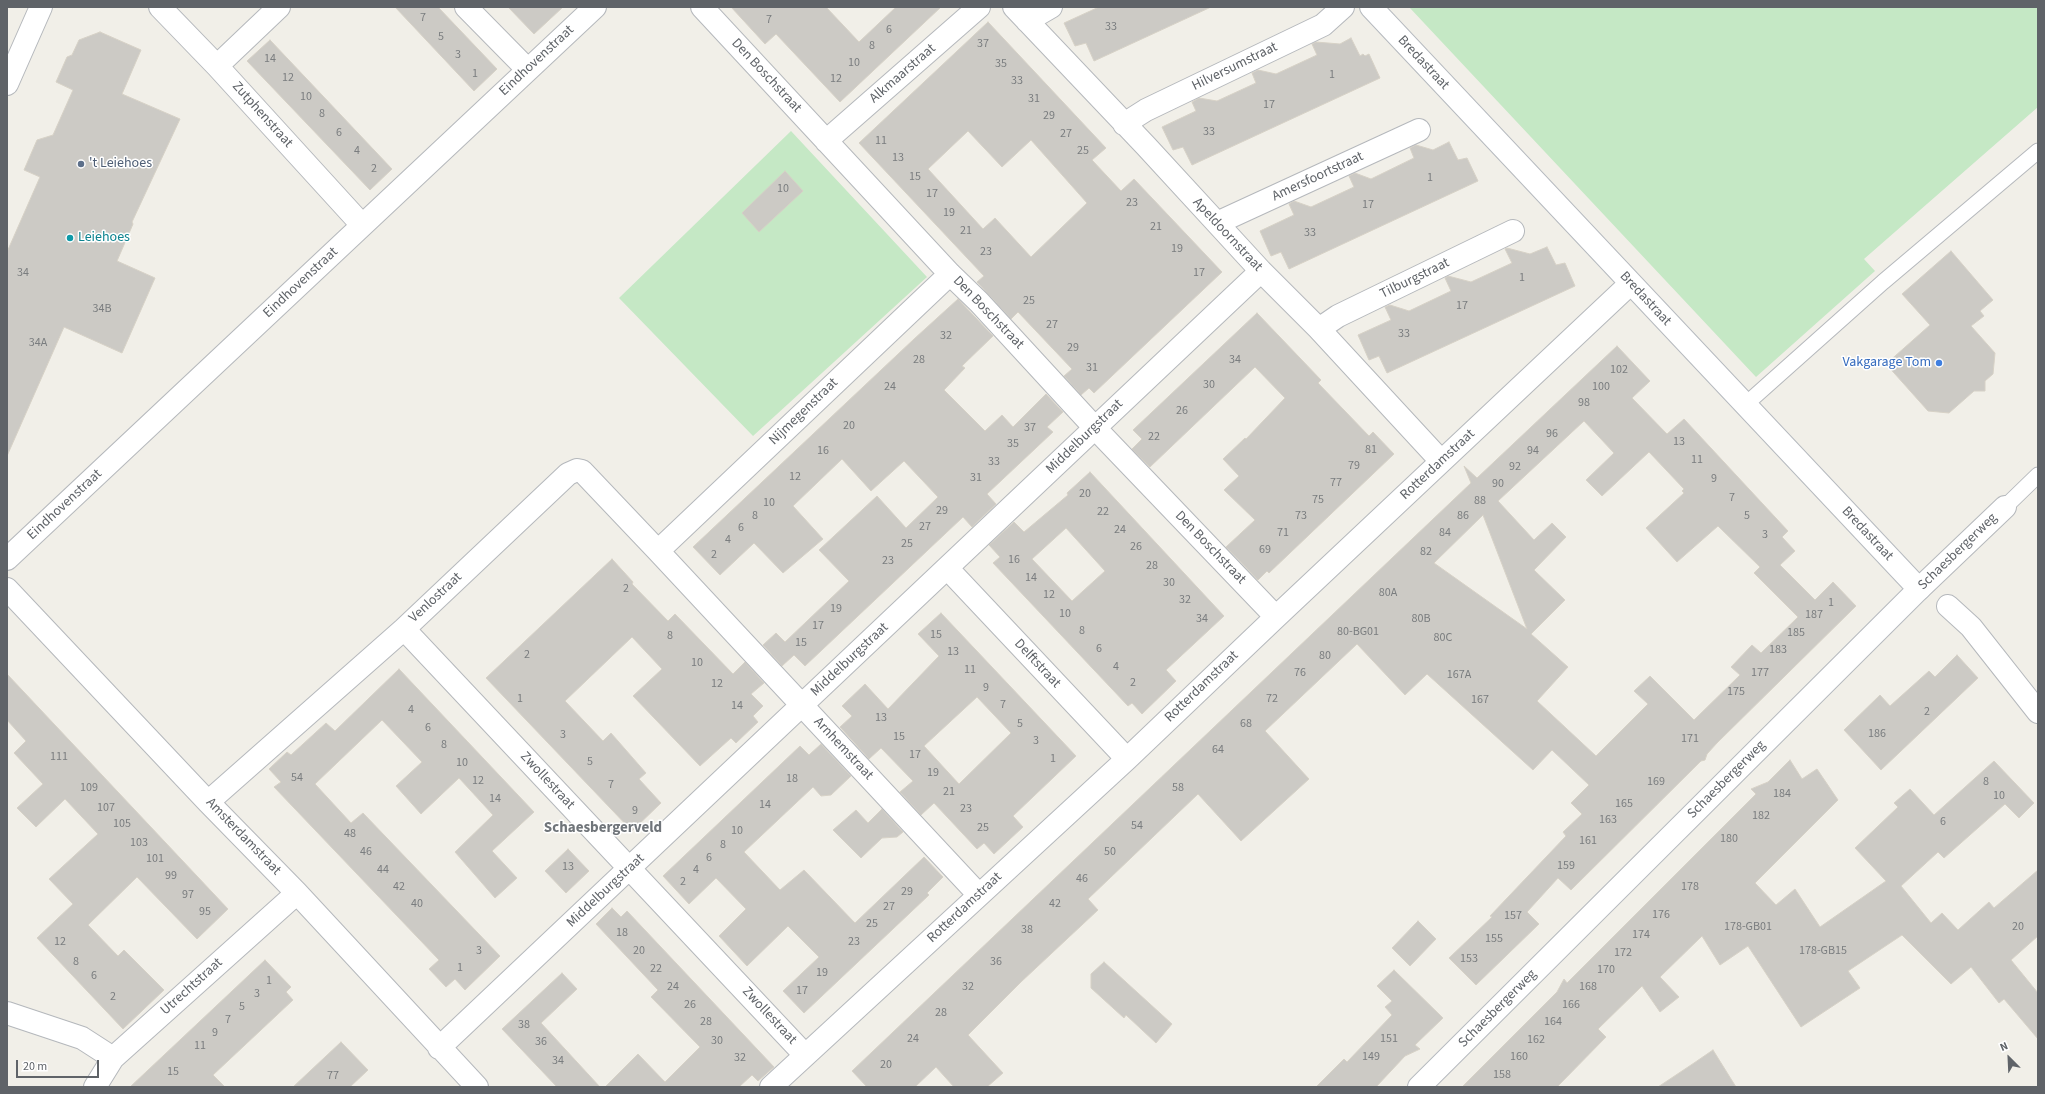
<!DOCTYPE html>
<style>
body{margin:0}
#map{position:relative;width:2045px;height:1094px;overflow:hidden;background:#f1efe8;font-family:"Source Sans 3",sans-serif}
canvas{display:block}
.frame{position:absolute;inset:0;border:8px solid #5f6368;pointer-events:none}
.north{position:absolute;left:1989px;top:1038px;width:40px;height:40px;-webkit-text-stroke:3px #fff;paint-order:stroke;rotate:336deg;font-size:11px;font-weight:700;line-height:16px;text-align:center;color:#5f6368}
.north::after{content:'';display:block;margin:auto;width:14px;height:18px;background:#5f6368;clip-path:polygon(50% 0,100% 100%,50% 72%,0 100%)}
.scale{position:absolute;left:16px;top:1060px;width:83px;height:18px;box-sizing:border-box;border:2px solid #5f6368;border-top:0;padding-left:5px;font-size:12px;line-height:14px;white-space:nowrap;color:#5f6368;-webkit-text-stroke:3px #fff;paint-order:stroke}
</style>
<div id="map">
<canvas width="2045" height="1094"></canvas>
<div class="frame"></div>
<div class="north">N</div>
<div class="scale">20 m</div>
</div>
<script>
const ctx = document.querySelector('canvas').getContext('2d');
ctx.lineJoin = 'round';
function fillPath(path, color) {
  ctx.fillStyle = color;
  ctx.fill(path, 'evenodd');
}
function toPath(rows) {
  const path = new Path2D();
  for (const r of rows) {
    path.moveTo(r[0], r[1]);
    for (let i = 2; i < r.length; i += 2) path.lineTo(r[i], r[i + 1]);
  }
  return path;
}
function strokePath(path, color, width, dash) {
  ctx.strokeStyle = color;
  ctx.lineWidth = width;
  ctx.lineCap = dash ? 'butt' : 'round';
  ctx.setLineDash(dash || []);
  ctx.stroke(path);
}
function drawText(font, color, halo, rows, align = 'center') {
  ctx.font = font + ' "Source Sans 3",sans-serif';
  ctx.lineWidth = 3;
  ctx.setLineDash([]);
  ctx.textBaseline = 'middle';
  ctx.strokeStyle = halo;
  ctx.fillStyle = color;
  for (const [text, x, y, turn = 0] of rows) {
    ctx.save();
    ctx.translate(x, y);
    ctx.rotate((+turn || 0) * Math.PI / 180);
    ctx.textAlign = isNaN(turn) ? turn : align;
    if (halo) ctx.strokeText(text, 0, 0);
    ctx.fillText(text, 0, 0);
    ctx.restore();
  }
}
const green = toPath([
 [1409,7,2038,7,2038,107,1864,259,1875,271,1756,377],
 [791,131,927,277,753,436,619,298]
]);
const building = toPath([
 [395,7,438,7,497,69,474,91,395,7],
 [508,7,563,7,534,34,508,7],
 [731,7,826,7,859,42,896,7,941,7,840,102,776,34,765,44,731,7],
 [1099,7,1211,7,1094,61,1086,43,1075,46,1064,23,1099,7],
 [988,22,1106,148,1092,160,1121,191,1134,179,1222,272,1094,393,1089,388,1081,395,1064,376,1072,369,1018,312,1011,319,977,282,984,276,859,143,988,22],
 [968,131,1002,167,1031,140,1087,203,1031,257,995,218,983,229,928,169,968,131],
 [100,32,141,50,122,94,180,119,132,222,133,224,117,261,155,278,122,353,64,327,7,456,7,252,40,177,24,170,37,140,53,135,73,90,56,82,67,57,72,55,79,40,100,32],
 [1351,38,1360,56,1363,54,1365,56,1369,54,1380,78,1192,165,1183,147,1173,150,1162,127,1196,111,1192,102,1199,98,1217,101,1256,83,1252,73,1258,70,1276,74,1317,55,1312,44,1316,42,1340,44,1351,38],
 [270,40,392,169,370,190,247,61,270,40],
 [1449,142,1458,160,1467,158,1478,181,1289,269,1281,252,1271,256,1260,231,1294,215,1289,204,1294,201,1311,207,1354,187,1349,176,1355,173,1371,179,1414,158,1410,148,1416,145,1433,150,1449,142],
 [785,171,803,191,759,232,742,213,785,171],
 [1547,247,1556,265,1565,263,1575,286,1387,373,1379,356,1369,360,1358,335,1391,320,1385,307,1390,305,1409,311,1451,291,1445,278,1448,276,1471,282,1512,263,1505,249,1507,248,1530,254,1547,247],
 [1951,251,1993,300,1980,311,1984,316,1971,326,1995,353,1993,374,1985,381,1985,391,1974,391,1949,413,1928,411,1886,364,1930,325,1902,294,1951,251],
 [958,299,993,336,962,366,965,368,944,390,985,431,1002,415,1013,427,1046,394,1063,412,1047,427,1053,432,987,494,996,504,972,527,963,517,805,666,794,655,782,666,763,645,776,633,785,642,849,581,819,550,877,496,906,528,938,497,904,461,871,491,842,459,793,506,823,539,783,573,754,543,720,575,693,547,914,339,958,299],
 [1257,313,1321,380,1318,383,1369,436,1373,432,1394,454,1269,573,1267,571,1258,580,1226,547,1255,520,1224,490,1239,476,1223,459,1245,438,1246,439,1285,398,1255,367,1150,467,1132,449,1142,439,1133,430,1257,313],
 [1617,346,1650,381,1632,398,1667,434,1684,419,1788,531,1782,537,1795,551,1780,565,1815,600,1833,582,1856,606,1717,743,1707,754,1705,760,1701,761,1571,890,1558,878,1527,912,1539,924,1476,985,1449,958,1492,917,1490,916,1566,836,1563,832,1582,814,1571,803,1589,785,1552,750,1533,770,1427,674,1405,695,1357,644,1265,731,1309,779,1241,841,1198,794,1088,899,1098,910,1021,982,968,1035,1003,1073,987,1087,954,1087,936,1067,915,1087,867,1087,852,1071,1471,483,1464,466,1477,478,1617,346],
 [1584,421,1614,453,1586,480,1602,496,1649,452,1684,489,1682,491,1684,493,1646,528,1677,562,1718,526,1760,567,1754,573,1798,617,1761,653,1752,645,1731,667,1740,675,1694,720,1650,676,1634,691,1648,704,1596,756,1537,701,1568,667,1531,634,1565,600,1534,570,1566,537,1552,523,1534,540,1498,501,1584,421],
 [1483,515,1527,629,1434,563,1483,515],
 [1090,472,1224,616,1166,670,1176,681,1142,714,1132,703,1128,706,993,563,1000,557,989,545,1014,522,1024,532,1068,495,1067,493,1090,472],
 [1066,528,1105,571,1072,601,1032,559,1066,528],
 [612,559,633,582,632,584,668,621,675,614,733,674,745,662,764,683,751,694,763,706,753,716,758,722,736,743,731,738,700,766,633,696,662,669,632,637,565,701,603,741,611,733,646,773,639,779,661,803,632,831,486,678,612,559],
 [941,613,1076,756,1013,816,1023,827,994,854,984,843,977,849,934,803,921,815,900,792,913,781,881,748,869,759,840,727,852,716,842,706,865,684,888,709,939,656,918,634,941,613],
 [977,697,1011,733,959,784,924,746,977,697],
 [1957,655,1978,678,1881,770,1844,730,1880,695,1890,706,1929,671,1935,677,1957,655],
 [399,669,534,812,492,851,517,878,495,898,455,852,493,815,459,778,421,814,396,786,422,762,382,720,315,784,351,823,363,813,500,956,465,990,455,979,446,987,429,969,439,960,274,787,281,782,269,769,287,752,291,755,326,723,335,731,399,669],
 [7,674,228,909,197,939,137,877,88,925,118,956,124,950,164,990,123,1029,37,938,73,904,49,879,98,834,65,799,36,827,17,808,43,784,14,753,26,741,7,720,7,674],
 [821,744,851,776,831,795,821,796,813,787,744,852,780,890,804,870,855,923,924,857,943,877,927,893,929,895,804,1013,783,991,819,957,788,926,747,966,719,936,746,909,716,878,689,904,663,876,800,746,809,755,821,744],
 [1790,760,1802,779,1817,769,1838,800,1755,883,1776,905,1795,889,1820,927,1886,881,1855,848,1898,807,1894,803,1910,789,1934,815,1994,761,2034,803,2019,818,2005,804,1944,858,1938,852,1901,886,1931,923,1942,913,1958,930,1989,902,1994,908,2038,870,2038,936,2011,960,2038,993,2038,1039,2004,999,1999,1003,1971,967,1951,984,1902,935,1848,971,1860,988,1801,1027,1748,946,1720,965,1702,936,1660,977,1679,997,1660,1012,1642,986,1598,1029,1606,1037,1557,1087,1462,1087,1557,992,1564,979,1567,983,1756,794,1751,789,1768,782,1790,760],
 [882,809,903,832,897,837,882,838,861,858,833,830,856,810,868,823,882,809],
 [568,849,589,871,566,893,545,871,568,849],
 [612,908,621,917,627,911,774,1067,758,1081,752,1075,739,1087,605,1087,638,1054,665,1082,700,1047,651,997,658,990,596,924,612,908],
 [1418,921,1436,939,1410,966,1392,948,1418,921],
 [265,960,291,987,286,992,293,1000,213,1075,225,1087,130,1087,265,960],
 [1104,962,1172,1024,1156,1043,1126,1015,1124,1018,1091,988,1091,974,1104,962],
 [1394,970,1443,1018,1415,1045,1420,1049,1405,1056,1376,1087,1316,1087,1344,1059,1347,1062,1392,1015,1385,1007,1392,1001,1377,986,1394,970],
 [562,973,577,989,541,1023,600,1087,557,1087,502,1029,562,973],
 [341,1042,368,1070,350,1087,293,1087,341,1042],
 [1713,1050,1736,1087,1658,1087,1694,1063,1713,1050]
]);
const lane = toPath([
 [1745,405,1883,282,2038,151],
 [2005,507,2038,475]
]);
const street = toPath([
 [160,7,217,66,362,225],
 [466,7,528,70],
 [702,7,950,274,979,302,1095,428,1276,617],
 [1014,7,1146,146,1261,271,1319,329,1441,461],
 [1027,21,1051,7],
 [217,66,279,7],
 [7,84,41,7],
 [1124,124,1146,110,1323,25,1343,7],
 [826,141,979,7],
 [1217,223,1419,130],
 [1319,329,1338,316,1513,231],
 [658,551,950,274],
 [7,559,595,7],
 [948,569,1127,759],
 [7,589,208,802,297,893,477,1087],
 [1919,589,2005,507],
 [1948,606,1971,627,2038,712],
 [404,629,805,1055],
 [208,802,404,629,568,474,577,470,582,471,658,551,979,895],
 [7,1013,82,1038,113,1058],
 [439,1048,1261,271],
 [95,1087,113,1058,297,893],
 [771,1087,1127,759,1276,617,1630,284]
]);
const secondary = toPath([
 [1371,7,1919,589,1419,1087]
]);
const markers = [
 [81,164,4,"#5c6f8a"],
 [70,238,4,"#0f9aa8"],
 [1939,363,4,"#3f7fe0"]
];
const numberNames = [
 ["7",423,18],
 ["7",769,20],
 ["33",1111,27],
 ["6",889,30],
 ["5",441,37],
 ["37",983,44],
 ["8",872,46],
 ["3",458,55],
 ["14",270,59],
 ["10",854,63],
 ["35",1001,64],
 ["1",475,74],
 ["1",1332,75],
 ["12",288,78],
 ["12",836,79],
 ["33",1017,81],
 ["10",306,97],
 ["31",1034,99],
 ["17",1269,105],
 ["8",322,114],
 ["29",1049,116],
 ["33",1209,132],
 ["6",339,133],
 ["27",1066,134],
 ["11",881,141],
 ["4",357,151],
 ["25",1083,151],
 ["13",898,158],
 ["2",374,169],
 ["15",915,177],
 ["1",1430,178],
 ["10",783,189],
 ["17",932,194],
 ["23",1132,203],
 ["17",1368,205],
 ["19",949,213],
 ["21",1156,227],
 ["21",966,231],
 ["33",1310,233],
 ["19",1177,249],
 ["23",986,252],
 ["34",23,273],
 ["17",1199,273],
 ["1",1522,278],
 ["25",1029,301],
 ["17",1462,306],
 ["34B",102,309],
 ["27",1052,325],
 ["33",1404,334],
 ["32",946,336],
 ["34A",38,343],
 ["29",1073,348],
 ["28",919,360],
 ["34",1235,360],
 ["31",1092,368],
 ["102",1619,370],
 ["30",1209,385],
 ["24",890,387],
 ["100",1601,387],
 ["98",1584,403],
 ["26",1182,411],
 ["20",849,426],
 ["37",1030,428],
 ["96",1552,434],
 ["22",1154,437],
 ["13",1679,442],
 ["35",1013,444],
 ["81",1371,450],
 ["16",823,451],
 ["94",1533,451],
 ["11",1697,460],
 ["33",994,462],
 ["79",1354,466],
 ["92",1515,467],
 ["12",795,477],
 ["31",976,478],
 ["9",1714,479],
 ["77",1336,483],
 ["90",1498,484],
 ["20",1085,494],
 ["7",1732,498],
 ["75",1318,500],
 ["88",1480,501],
 ["10",769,503],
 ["29",942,511],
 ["22",1103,512],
 ["8",755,516],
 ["73",1301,516],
 ["86",1463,516],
 ["5",1747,516],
 ["27",925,527],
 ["6",741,528],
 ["24",1120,530],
 ["71",1283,533],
 ["84",1445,533],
 ["3",1765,535],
 ["4",728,540],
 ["25",907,544],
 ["26",1136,547],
 ["69",1265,550],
 ["82",1426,552],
 ["2",714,555],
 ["16",1014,560],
 ["23",888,561],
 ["28",1152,566],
 ["14",1031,578],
 ["30",1169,583],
 ["2",626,589],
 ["80A",1388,593],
 ["12",1049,595],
 ["32",1185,600],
 ["1",1831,603],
 ["19",836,609],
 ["10",1065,614],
 ["187",1814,615],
 ["34",1202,619],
 ["80B",1421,619],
 ["17",818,626],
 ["8",1082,631],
 ["80-BG01",1358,632],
 ["185",1796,633],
 ["15",936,635],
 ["8",670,636],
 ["80C",1443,638],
 ["15",801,643],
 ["6",1099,649],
 ["183",1778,650],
 ["13",953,652],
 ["2",527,655],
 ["80",1325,656],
 ["10",697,663],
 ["4",1116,667],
 ["11",970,670],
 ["76",1300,673],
 ["177",1760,673],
 ["167A",1459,675],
 ["2",1133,683],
 ["12",717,684],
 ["9",986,688],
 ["175",1736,692],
 ["1",520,699],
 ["72",1272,699],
 ["167",1480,700],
 ["7",1003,705],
 ["14",737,706],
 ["4",411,710],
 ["2",1927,712],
 ["13",881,718],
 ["5",1020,724],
 ["68",1246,724],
 ["6",428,728],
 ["186",1877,734],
 ["3",563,735],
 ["15",899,737],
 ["171",1690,739],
 ["3",1036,741],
 ["8",444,745],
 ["64",1218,750],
 ["17",915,755],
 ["111",59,757],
 ["1",1053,759],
 ["5",590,762],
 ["10",462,763],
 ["19",933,773],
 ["54",297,778],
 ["18",792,779],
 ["12",478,781],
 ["169",1656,782],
 ["8",1986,782],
 ["7",611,785],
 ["109",89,788],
 ["58",1178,788],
 ["21",949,792],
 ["184",1782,794],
 ["10",1999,796],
 ["14",495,799],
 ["165",1624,804],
 ["14",765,805],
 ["107",106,808],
 ["23",966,809],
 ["9",635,811],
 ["182",1761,816],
 ["163",1608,820],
 ["6",1943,822],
 ["105",122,824],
 ["54",1137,826],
 ["25",983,828],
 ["10",737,831],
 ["48",350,834],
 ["180",1729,839],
 ["161",1588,841],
 ["103",139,843],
 ["8",723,845],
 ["46",366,852],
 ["50",1110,852],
 ["6",709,858],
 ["101",155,859],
 ["159",1566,866],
 ["13",568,867],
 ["44",383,870],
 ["4",696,870],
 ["99",171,876],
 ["46",1082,879],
 ["2",683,882],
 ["42",399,887],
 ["178",1690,887],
 ["29",907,892],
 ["97",188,895],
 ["40",417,904],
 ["42",1055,904],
 ["27",889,907],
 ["95",205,912],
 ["176",1661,915],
 ["157",1513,916],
 ["25",872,924],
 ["178-GB01",1748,927],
 ["20",2018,927],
 ["38",1027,930],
 ["18",622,933],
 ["174",1641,935],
 ["155",1494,939],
 ["12",60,942],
 ["23",854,942],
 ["3",479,951],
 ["20",639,951],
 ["178-GB15",1823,951],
 ["172",1623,953],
 ["153",1469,959],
 ["8",76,962],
 ["36",996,962],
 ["1",460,968],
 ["22",656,969],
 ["170",1606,970],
 ["19",822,973],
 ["6",94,976],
 ["1",269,981],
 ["24",673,987],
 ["32",968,987],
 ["168",1588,987],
 ["17",802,991],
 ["3",257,994],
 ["2",113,997],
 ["26",690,1005],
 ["166",1571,1005],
 ["5",242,1007],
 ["28",941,1013],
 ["7",228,1020],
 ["28",706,1022],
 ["164",1553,1022],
 ["38",524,1025],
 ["9",215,1033],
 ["24",913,1039],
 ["151",1389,1039],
 ["162",1536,1040],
 ["30",717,1041],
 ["36",541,1042],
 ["11",200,1046],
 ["149",1371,1057],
 ["160",1519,1057],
 ["32",740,1058],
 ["34",558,1061],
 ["20",886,1065],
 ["15",173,1072],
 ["158",1502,1075],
 ["77",333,1076]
];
const streetNames = [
 ["Eindhovenstraat",537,61,-43],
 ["Bredastraat",1423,63,47],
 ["Hilversumstraat",1235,67,-26],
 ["Alkmaarstraat",903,74,-41],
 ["Den Boschstraat",766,76,47],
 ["Zutphenstraat",262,115,48],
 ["Amersfoortstraat",1318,177,-25],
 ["Apeldoornstraat",1227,235,47],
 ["Tilburgstraat",1415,279,-26],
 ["Eindhovenstraat",301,283,-43],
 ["Bredastraat",1645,299,47],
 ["Den Boschstraat",988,313,46],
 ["Nijmegenstraat",804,412,-44],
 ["Middelburgstraat",1085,437,-44],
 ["Rotterdamstraat",1438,465,-43],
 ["Eindhovenstraat",65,505,-43],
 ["Bredastraat",1867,534,47],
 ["Den Boschstraat",1210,548,46],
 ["Schaesbergerweg",1958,552,-44],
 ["Venlostraat",436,598,-43],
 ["Middelburgstraat",850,660,-43],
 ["Delftstraat",1037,664,47],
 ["Rotterdamstraat",1202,687,-44],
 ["Arnhemstraat",843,749,47],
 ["Schaesbergerweg",1727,780,-45],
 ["Zwollestraat",547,781,47],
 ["Amsterdamstraat",243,837,46],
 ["Middelburgstraat",606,891,-43],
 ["Rotterdamstraat",965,908,-43],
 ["Utrechtstraat",192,987,-42],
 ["Schaesbergerweg",1498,1009,-45],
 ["Zwollestraat",769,1016,47]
];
const serviceNames = [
 ["'t Leiehoes",89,164]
];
const cultureNames = [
 ["Leiehoes",78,238]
];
const shopNames = [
 ["Vakgarage Tom",1931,363]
];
const neighbourhoodNames = [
 ["Schaesbergerveld",603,829]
];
fillPath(green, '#c5e8c5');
fillPath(building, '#cccac5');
strokePath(building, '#d6d1c6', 1);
strokePath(lane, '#b5b8bc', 17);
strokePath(street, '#b5b8bc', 24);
strokePath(secondary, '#b6babf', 24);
strokePath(lane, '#fff', 15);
strokePath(street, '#fff', 22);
strokePath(secondary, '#fff', 22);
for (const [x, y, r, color] of markers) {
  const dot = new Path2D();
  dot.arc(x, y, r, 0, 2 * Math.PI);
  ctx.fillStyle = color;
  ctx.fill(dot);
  strokePath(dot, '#fff', 1.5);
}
drawText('12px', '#7a7d7f', null, numberNames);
drawText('14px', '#5f6368', '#fff', streetNames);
drawText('14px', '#4e5e75', '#fff', serviceNames, 'left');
drawText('14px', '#0d838f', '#fff', cultureNames, 'left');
drawText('14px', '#366cbe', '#fff', shopNames, 'right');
drawText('bold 15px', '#70757a', '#fff', neighbourhoodNames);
</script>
